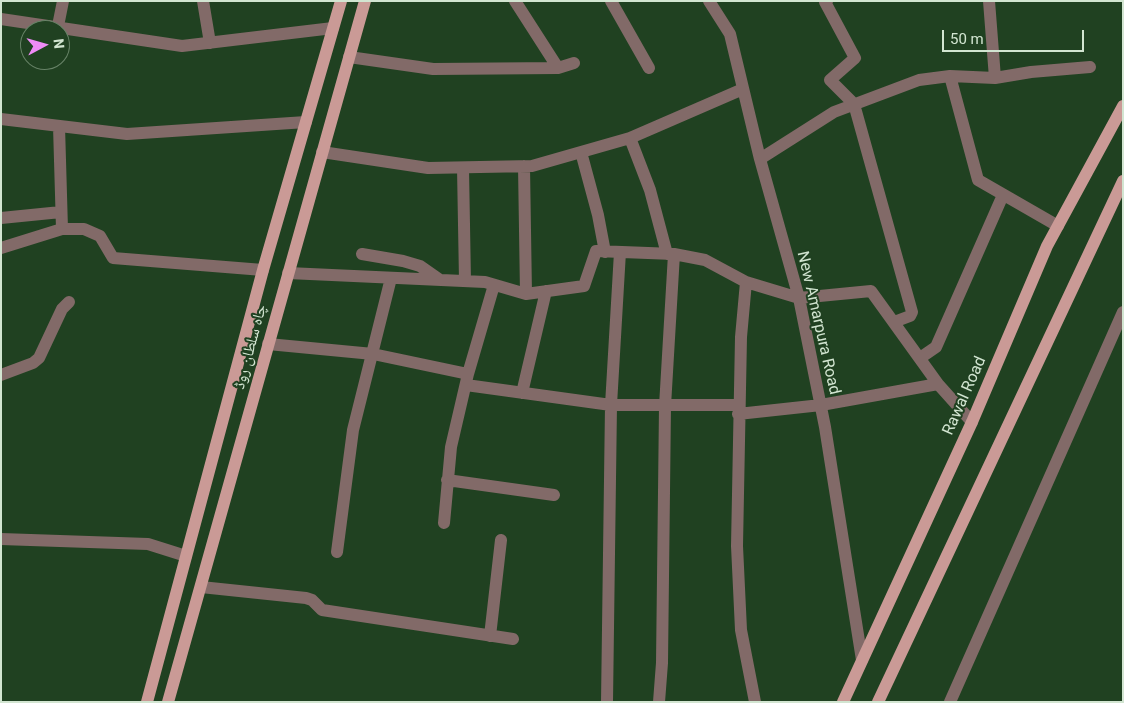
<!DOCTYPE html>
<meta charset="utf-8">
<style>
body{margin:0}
#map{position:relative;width:1124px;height:703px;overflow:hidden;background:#204121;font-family:Roboto,sans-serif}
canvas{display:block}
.frame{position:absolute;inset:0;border:2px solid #d2e5d1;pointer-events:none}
.north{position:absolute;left:20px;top:20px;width:50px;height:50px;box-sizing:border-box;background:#204121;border:1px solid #678367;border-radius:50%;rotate:84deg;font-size:14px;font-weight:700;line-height:20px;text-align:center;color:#d2e5d1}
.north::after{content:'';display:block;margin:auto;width:18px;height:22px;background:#ef8bf6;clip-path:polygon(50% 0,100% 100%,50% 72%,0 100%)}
.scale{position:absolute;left:942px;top:30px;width:142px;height:22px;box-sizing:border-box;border:2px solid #d2e5d1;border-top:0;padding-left:6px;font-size:15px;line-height:18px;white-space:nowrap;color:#d2e5d1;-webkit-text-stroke:4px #204121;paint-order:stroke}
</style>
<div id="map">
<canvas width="1124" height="703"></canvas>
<div class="frame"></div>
<div class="north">N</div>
<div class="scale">50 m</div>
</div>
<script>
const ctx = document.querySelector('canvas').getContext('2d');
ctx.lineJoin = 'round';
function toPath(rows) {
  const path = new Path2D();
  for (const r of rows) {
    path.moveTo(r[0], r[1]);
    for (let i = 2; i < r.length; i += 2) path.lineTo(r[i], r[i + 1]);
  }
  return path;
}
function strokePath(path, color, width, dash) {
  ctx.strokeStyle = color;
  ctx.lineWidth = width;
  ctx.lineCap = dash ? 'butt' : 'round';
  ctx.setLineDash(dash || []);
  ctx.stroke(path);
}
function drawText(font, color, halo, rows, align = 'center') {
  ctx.font = font + ' Roboto,"Noto Naskh Arabic",sans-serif';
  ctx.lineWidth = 4;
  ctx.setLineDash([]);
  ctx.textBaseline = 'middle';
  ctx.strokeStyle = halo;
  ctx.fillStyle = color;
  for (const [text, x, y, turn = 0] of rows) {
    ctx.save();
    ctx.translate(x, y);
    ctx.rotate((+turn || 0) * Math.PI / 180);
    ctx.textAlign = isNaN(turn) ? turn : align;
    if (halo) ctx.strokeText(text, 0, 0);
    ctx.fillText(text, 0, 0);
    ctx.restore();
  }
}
const minor = toPath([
 [203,1,210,43],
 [515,1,558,68],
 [611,1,649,68],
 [709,1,730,34,760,159,799,298,825,427,862,660],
 [827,1,825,2,855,58,830,80,854,104,912,312,910,316,894,322],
 [989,1,995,78],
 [1,19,182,46,333,28],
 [58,26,63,1],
 [349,57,433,69,558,68,574,63],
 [950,76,978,180,1058,226],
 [1,119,127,134,306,122],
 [59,126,62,229],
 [630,138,650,190,667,254],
 [322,152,428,168,532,166,630,138,743,89],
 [581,152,598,215,605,252],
 [760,159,834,112,919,80,950,76,995,78,1031,72,1090,67],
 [524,166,526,294],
 [463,168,465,281],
 [1,218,61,212],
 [1,248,62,229,84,229,100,236,113,258,263,270],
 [362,254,403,261,420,266,440,280],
 [288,273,485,282,526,294,584,286,596,251,674,254,705,260,746,282,799,298,871,291,938,384,972,422],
 [746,282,741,337,737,546,741,630,755,702],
 [268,344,373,354,468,374],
 [920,358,936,347,1003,195],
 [1,375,33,363,39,358,62,309,69,302],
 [466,385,611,405,739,405],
 [522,393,546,291],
 [738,414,821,405,938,384],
 [447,480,554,495],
 [444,523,451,447,468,374,494,285],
 [1,539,148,544,186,556],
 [337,552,353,430,391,278],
 [201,587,306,598,312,600,322,610,513,639],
 [490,636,501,540],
 [607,702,611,405,620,252],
 [659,702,662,663,665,406,674,254],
 [950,702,1123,312]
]);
const major = toPath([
 [147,702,263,270,341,1],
 [168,702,365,1],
 [843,702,972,422,1047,246,1123,106],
 [878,702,1123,181]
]);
const streetNames = [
 ["New Amarpura Road",818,323,77],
 ["چاہ سلطان روڈ",251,347,-75],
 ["Rawal Road",965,396,-66]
];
strokePath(minor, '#826a68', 12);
strokePath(major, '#ca9a96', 12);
drawText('16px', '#d2e5d1', '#204121', streetNames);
</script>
